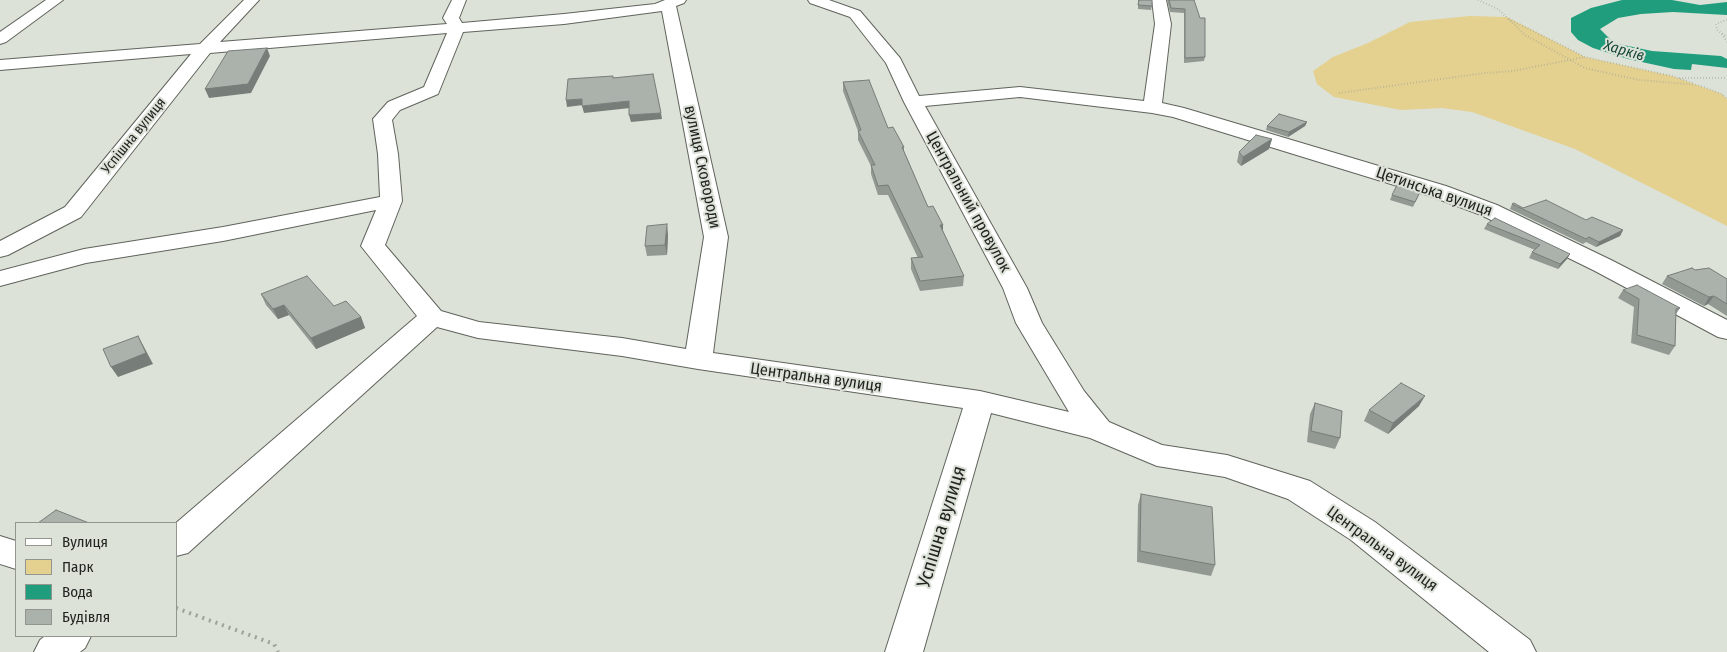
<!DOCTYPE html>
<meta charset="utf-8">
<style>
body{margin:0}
#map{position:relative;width:1727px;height:652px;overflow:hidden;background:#dce2d8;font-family:"Fira Sans Condensed",sans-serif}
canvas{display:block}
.legend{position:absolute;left:15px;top:522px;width:162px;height:115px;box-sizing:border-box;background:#dce2d8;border:1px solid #92968f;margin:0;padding:6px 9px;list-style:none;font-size:15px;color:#222421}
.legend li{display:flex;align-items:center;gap:10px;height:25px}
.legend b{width:25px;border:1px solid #92968f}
</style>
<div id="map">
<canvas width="1727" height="652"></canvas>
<ul class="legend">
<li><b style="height:6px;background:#fff"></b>Вулиця</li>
<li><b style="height:14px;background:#e4d08f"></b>Парк</li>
<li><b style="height:14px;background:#209d7d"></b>Вода</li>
<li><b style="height:14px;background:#aab2ab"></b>Будівля</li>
</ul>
</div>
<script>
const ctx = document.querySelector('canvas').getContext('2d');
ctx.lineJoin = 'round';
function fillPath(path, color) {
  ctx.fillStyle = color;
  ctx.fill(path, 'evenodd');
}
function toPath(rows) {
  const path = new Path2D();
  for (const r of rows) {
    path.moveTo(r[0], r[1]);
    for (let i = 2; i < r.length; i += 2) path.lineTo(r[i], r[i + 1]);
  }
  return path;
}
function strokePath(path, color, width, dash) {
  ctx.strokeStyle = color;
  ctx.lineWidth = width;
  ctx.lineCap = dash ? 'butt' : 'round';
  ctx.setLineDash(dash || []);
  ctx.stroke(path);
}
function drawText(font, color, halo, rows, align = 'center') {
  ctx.font = font + ' "Fira Sans Condensed",sans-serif';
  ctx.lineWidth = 4;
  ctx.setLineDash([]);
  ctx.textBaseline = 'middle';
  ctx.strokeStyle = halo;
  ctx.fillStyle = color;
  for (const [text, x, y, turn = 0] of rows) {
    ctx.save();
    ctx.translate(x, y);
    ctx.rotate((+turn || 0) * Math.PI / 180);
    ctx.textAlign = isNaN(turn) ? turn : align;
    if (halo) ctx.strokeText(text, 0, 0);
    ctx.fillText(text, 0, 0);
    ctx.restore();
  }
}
const green = toPath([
 [1470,16,1507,17,1585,57,1672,76,1722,94,1727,99,1727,226,1575,149,1472,112,1442,108,1401,110,1334,97,1317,84,1313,71,1333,57,1368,43,1410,22]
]);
const water = toPath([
 [1622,0,1672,0,1700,5,1727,2,1727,15,1673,12,1641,14,1618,18,1600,29,1614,43,1652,51,1721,56,1727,59,1727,68,1692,64,1691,70,1674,69,1628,59,1593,48,1578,40,1571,32,1571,18,1591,8]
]);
const pathFar1 = toPath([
 [1478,0,1498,9,1525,35,1585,68,1639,80,1698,85,1722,94,1727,99],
 [1509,19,1585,57,1672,76,1693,83],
 [1727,20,1716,24,1717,30,1727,37],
 [1722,34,1727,42],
 [1679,78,1727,78],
 [1339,93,1485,73,1513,71,1585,57]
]);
const path = toPath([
 [176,608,274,644,278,652]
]);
const minor = toPath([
 [46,0,63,0,6,42,0,44,0,32,46,0],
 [244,0,259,0,220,42,447,24,443,18,452,0,466,0,459,18,462,23,564,14,655,4,665,0,686,0,684,3,676,6,728,237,713,353,980,391,1069,412,1016,323,1003,288,904,102,886,63,850,17,810,3,808,0,829,0,860,11,900,58,919,96,1020,87,1144,101,1155,24,1152,0,1166,0,1171,24,1162,103,1184,108,1446,186,1497,205,1613,261,1727,320,1727,339,1718,337,1595,271,1481,215,1430,196,1173,117,1152,113,1020,97,925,106,1027,288,1042,323,1084,391,1109,422,1162,445,1227,455,1310,481,1375,522,1530,640,1536,652,1489,652,1351,540,1288,499,1225,477,1157,466,1090,438,991,413,923,652,885,652,963,408,698,369,622,356,478,338,437,327,188,553,176,556,176,523,417,316,361,246,376,210,223,241,86,263,0,286,0,271,84,249,223,227,380,197,378,154,373,119,388,102,424,87,447,33,210,53,81,217,8,255,0,257,0,241,65,207,191,54,0,70,0,60,200,44,244,0],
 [662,11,704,237,686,349,622,338,479,322,441,311,385,245,402,201,398,154,392,120,400,110,438,94,463,32,564,24,662,11],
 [0,536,16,541,16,569,0,564,0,536],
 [45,636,91,636,85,648,80,652,34,652,40,640,45,636]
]);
const wall = toPath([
 [1138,0,1152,0,1152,6,1151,10,1138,9],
 [1167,0,1194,0,1205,57,1204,61,1184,63,1184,13,1170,12],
 [843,82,888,128,904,147,904,151,928,207,943,225,943,232,964,276,963,286,920,291,911,269,911,258,918,258,888,195,878,195,871,174,871,166,858,140,858,131,843,91],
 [1307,122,1305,126,1288,137,1266,130,1267,126],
 [1272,139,1269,149,1241,166,1237,162,1239,152],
 [1421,190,1413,207,1390,200,1392,195],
 [1512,204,1523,208,1586,220,1623,230,1620,236,1596,247,1586,242,1583,244,1510,209],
 [1487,224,1570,254,1567,259,1558,269,1529,258,1532,252,1535,250,1484,229],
 [668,234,667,255,647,256,645,246],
 [1695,270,1727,279,1727,316,1708,304,1704,306,1662,284,1667,276],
 [1623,290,1680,308,1676,314,1675,346,1669,355,1631,343,1634,307,1618,298],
 [261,294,334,306,361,317,365,328,316,349,289,315,278,319,266,305],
 [1315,403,1340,438,1335,449,1307,442,1310,414],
 [1419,406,1388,434,1364,421,1369,410],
 [1141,494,1215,565,1211,576,1137,562,1138,505]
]);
const shadedWall = toPath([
 [267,48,270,56,251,93,209,98,205,89],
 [582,99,583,105,567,107,566,100],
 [629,101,630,108,584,113,582,106],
 [661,113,662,119,631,122,629,115],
 [1307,122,1305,126,1288,137,1289,132],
 [1272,139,1269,149,1241,166,1243,157],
 [667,224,668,234,667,255,665,245],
 [940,225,943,225,943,235],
 [1623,230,1620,236,1596,247,1599,242],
 [1570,254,1567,259,1558,269,1560,264],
 [1714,296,1708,304,1704,306,1709,297],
 [284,305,289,315,278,319,273,309],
 [361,317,365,328,316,349,311,338],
 [138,336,144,347,153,364,118,377,111,367],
 [1425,396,1419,406,1388,434,1393,423]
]);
const building = toPath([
 [1139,0,1152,0,1152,6,1138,5,1139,0],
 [1169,0,1194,0,1200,18,1205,18,1205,57,1185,58,1185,9,1171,8,1169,0],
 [267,48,248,84,205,89,228,51,267,48],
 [653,74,661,113,629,115,629,101,582,106,582,99,566,100,568,79,613,76,613,78,653,74],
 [869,80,888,128,893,127,904,147,902,147,928,207,933,206,943,225,940,225,964,276,920,281,911,258,923,257,888,185,878,186,871,165,875,165,858,131,861,130,843,82,869,80],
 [1279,114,1307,122,1289,132,1267,126,1279,114],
 [1256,135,1272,139,1243,157,1239,152,1256,135],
 [1398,183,1421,190,1415,202,1392,195,1398,183],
 [1546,200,1586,220,1592,217,1623,230,1599,242,1589,237,1586,239,1512,204,1514,203,1523,208,1546,200],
 [1495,218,1570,254,1560,264,1532,252,1540,245,1487,224,1495,218],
 [667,224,665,245,645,246,647,226,667,224],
 [1692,268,1695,270,1709,268,1727,279,1727,304,1714,296,1709,297,1667,276,1692,268],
 [307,276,334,306,346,301,361,317,311,338,284,305,273,309,261,294,307,276],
 [1637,285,1680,308,1676,309,1675,346,1637,335,1639,299,1623,290,1637,285],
 [138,336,146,353,111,367,103,349,138,336],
 [1401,383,1425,396,1393,423,1369,410,1401,383],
 [1315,403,1342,411,1340,438,1311,431,1315,403],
 [1141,494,1212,507,1215,565,1140,551,1141,494],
 [56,510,89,523,38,523,56,510]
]);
const farStreetnames = [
 ["Успішна вулиця",134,136,-51]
];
const farWaternames = [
 ["Харків",1624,51,16]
];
const streetNames = [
 ["вулиця Сковороди",702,167,78],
 ["Цетинська вулиця",1434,192,19],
 ["Центральний провулок",968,202,61],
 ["Центральна вулиця",816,378,8],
 ["Центральна вулиця",1382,549,36]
];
const nearStreetnames = [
 ["Успішна вулиця",942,527,-73]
];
fillPath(green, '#e4d08f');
fillPath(water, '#209d7d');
strokePath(minor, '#5f645c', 2);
strokePath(pathFar1, '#9da29a', 2, [0.5, 2.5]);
strokePath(path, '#9da29a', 4, [2, 5]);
fillPath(minor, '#fff');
fillPath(wall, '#929993');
fillPath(shadedWall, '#777d78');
fillPath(building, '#aab2ab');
strokePath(building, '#777d78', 1);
drawText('14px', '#222421', '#dce2d8', farStreetnames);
drawText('italic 15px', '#174739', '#dce2d8', farWaternames);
drawText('16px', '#222421', '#dce2d8', streetNames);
drawText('19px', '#222421', '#dce2d8', nearStreetnames);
</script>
